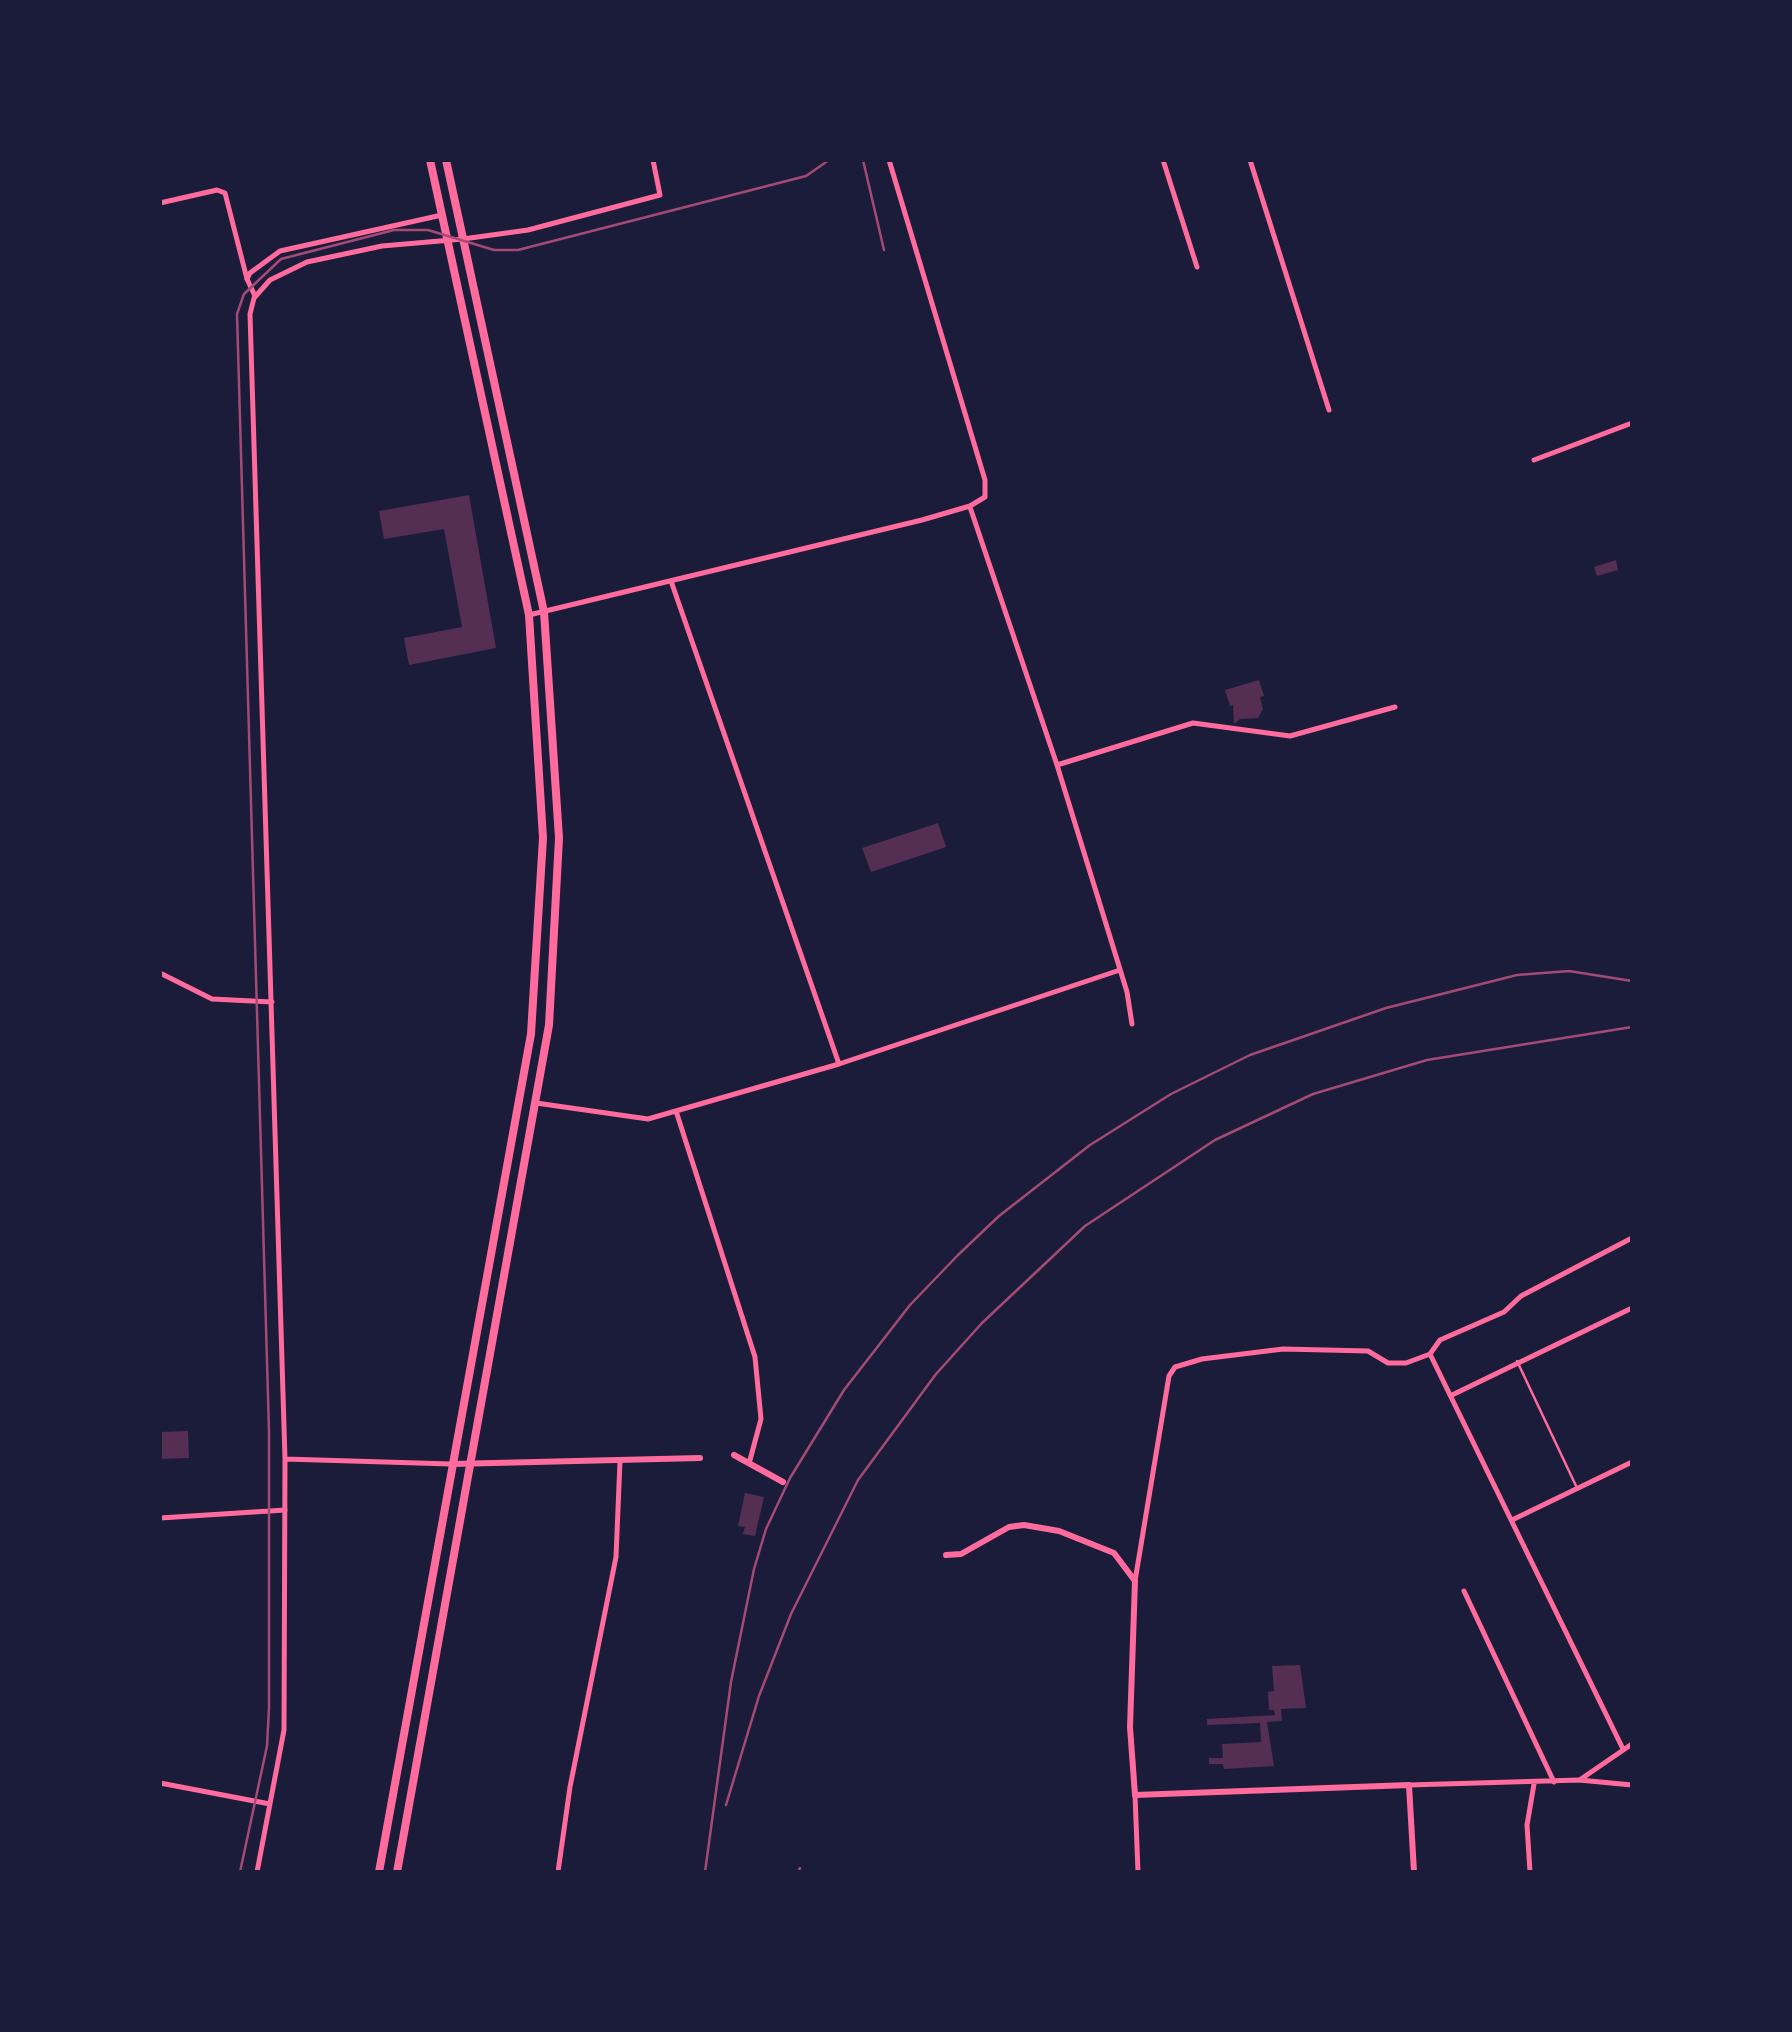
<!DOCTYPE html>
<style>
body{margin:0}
#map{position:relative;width:1792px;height:2032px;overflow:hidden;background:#1b1b3a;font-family:"Fira Sans",sans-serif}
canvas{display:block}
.frame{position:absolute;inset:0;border:162px solid #1b1b3a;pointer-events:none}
</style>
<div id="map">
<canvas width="1792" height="2032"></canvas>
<div class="frame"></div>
</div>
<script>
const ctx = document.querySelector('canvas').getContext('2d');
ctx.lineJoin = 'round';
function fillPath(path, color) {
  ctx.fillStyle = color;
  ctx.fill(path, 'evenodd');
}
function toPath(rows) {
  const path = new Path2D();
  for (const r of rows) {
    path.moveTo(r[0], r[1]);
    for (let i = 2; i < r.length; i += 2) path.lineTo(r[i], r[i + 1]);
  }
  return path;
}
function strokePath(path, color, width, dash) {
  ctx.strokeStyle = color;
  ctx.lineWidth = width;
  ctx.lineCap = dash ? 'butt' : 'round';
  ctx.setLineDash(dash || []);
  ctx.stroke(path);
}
const building = toPath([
 [469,495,496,648,409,665,404,638,462,627,444,529,384,539,379,511],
 [1616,560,1618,570,1597,576,1594,567],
 [1259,680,1264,696,1260,697,1263,709,1258,718,1240,719,1234,724,1233,705,1230,706,1225,690],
 [938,823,946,847,871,872,862,848],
 [188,1431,189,1458,160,1459,160,1432],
 [745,1493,764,1497,755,1536,743,1534,745,1527,738,1526],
 [1300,1665,1306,1708,1281,1709,1282,1721,1267,1722,1274,1766,1224,1769,1223,1764,1209,1764,1209,1758,1223,1758,1222,1744,1261,1742,1260,1723,1207,1725,1207,1719,1275,1715,1274,1710,1269,1710,1268,1692,1274,1691,1272,1666]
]);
const service = toPath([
 [1517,1361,1577,1488]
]);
const minor = toPath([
 [1163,160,1197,267],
 [1250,160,1329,410],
 [160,203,217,190,225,193,247,279],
 [463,239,528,230,660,195,653,160],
 [1534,460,1632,423],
 [970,507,1057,765,1127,992,1132,1024],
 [671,581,839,1064],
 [529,615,922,520,970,506,985,497,985,480,889,160],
 [1057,765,1193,723,1290,736,1395,707],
 [160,973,212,999,272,1002],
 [536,1103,648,1119,839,1064,1120,970],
 [676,1111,755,1357,761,1419,750,1460],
 [1430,1354,1623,1749],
 [1452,1395,1632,1308],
 [160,1518,285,1510],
 [1512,1520,1632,1462],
 [1135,1581,1169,1376,1175,1367,1202,1359,1283,1349,1368,1351,1388,1363,1406,1363,1430,1354,1440,1340,1504,1312,1521,1296,1632,1238],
 [1464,1591,1554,1782],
 [1581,1779,1632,1744],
 [1409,1785,1579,1780,1632,1785],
 [558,1872,570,1787,616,1557,620,1461],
 [1530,1872,1527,1825,1534,1784]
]);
const tertiary = toPath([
 [255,296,247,279,250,273,280,251,442,215],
 [285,1459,451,1464],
 [160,1783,270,1804],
 [1135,1795,1138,1872],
 [257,1872,284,1730,285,1459,250,314,254,298,270,280,307,262,382,246,463,239]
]);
const secondary = toPath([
 [734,1455,783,1482],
 [452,1464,700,1458],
 [946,1555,961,1554,1009,1527,1024,1525,1059,1531,1114,1553,1135,1581,1130,1727,1135,1795,1409,1785,1414,1872]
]);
const primary = toPath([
 [379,1872,531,1034,543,838,529,615,430,160],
 [397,1872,549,1025,559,838,544,612,446,160]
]);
const tram = toPath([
 [863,160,884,250],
 [240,1872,267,1746,269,1708,269,1431,237,314,244,294,281,259,394,230,428,230,494,250,518,250,806,176,829,160]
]);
const rail = toPath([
 [726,1805,759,1696,791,1614,858,1480,936,1374,982,1323,1085,1226,1215,1140,1313,1094,1427,1060,1632,1027],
 [705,1872,731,1682,754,1569,766,1529,790,1478,844,1390,910,1305,958,1255,999,1216,1090,1145,1171,1094,1250,1055,1386,1008,1517,975,1569,971,1632,981],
 [798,1872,800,1868]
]);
fillPath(building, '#542f53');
strokePath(service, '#ff6b9d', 2.5);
strokePath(minor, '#ff6b9d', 5);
strokePath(tertiary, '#ff6b9d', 5);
strokePath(secondary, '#ff6b9d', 6);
strokePath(primary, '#ff6b9d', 8);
strokePath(tram, '#a44b75', 2.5);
strokePath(rail, '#a44b75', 2.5);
</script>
